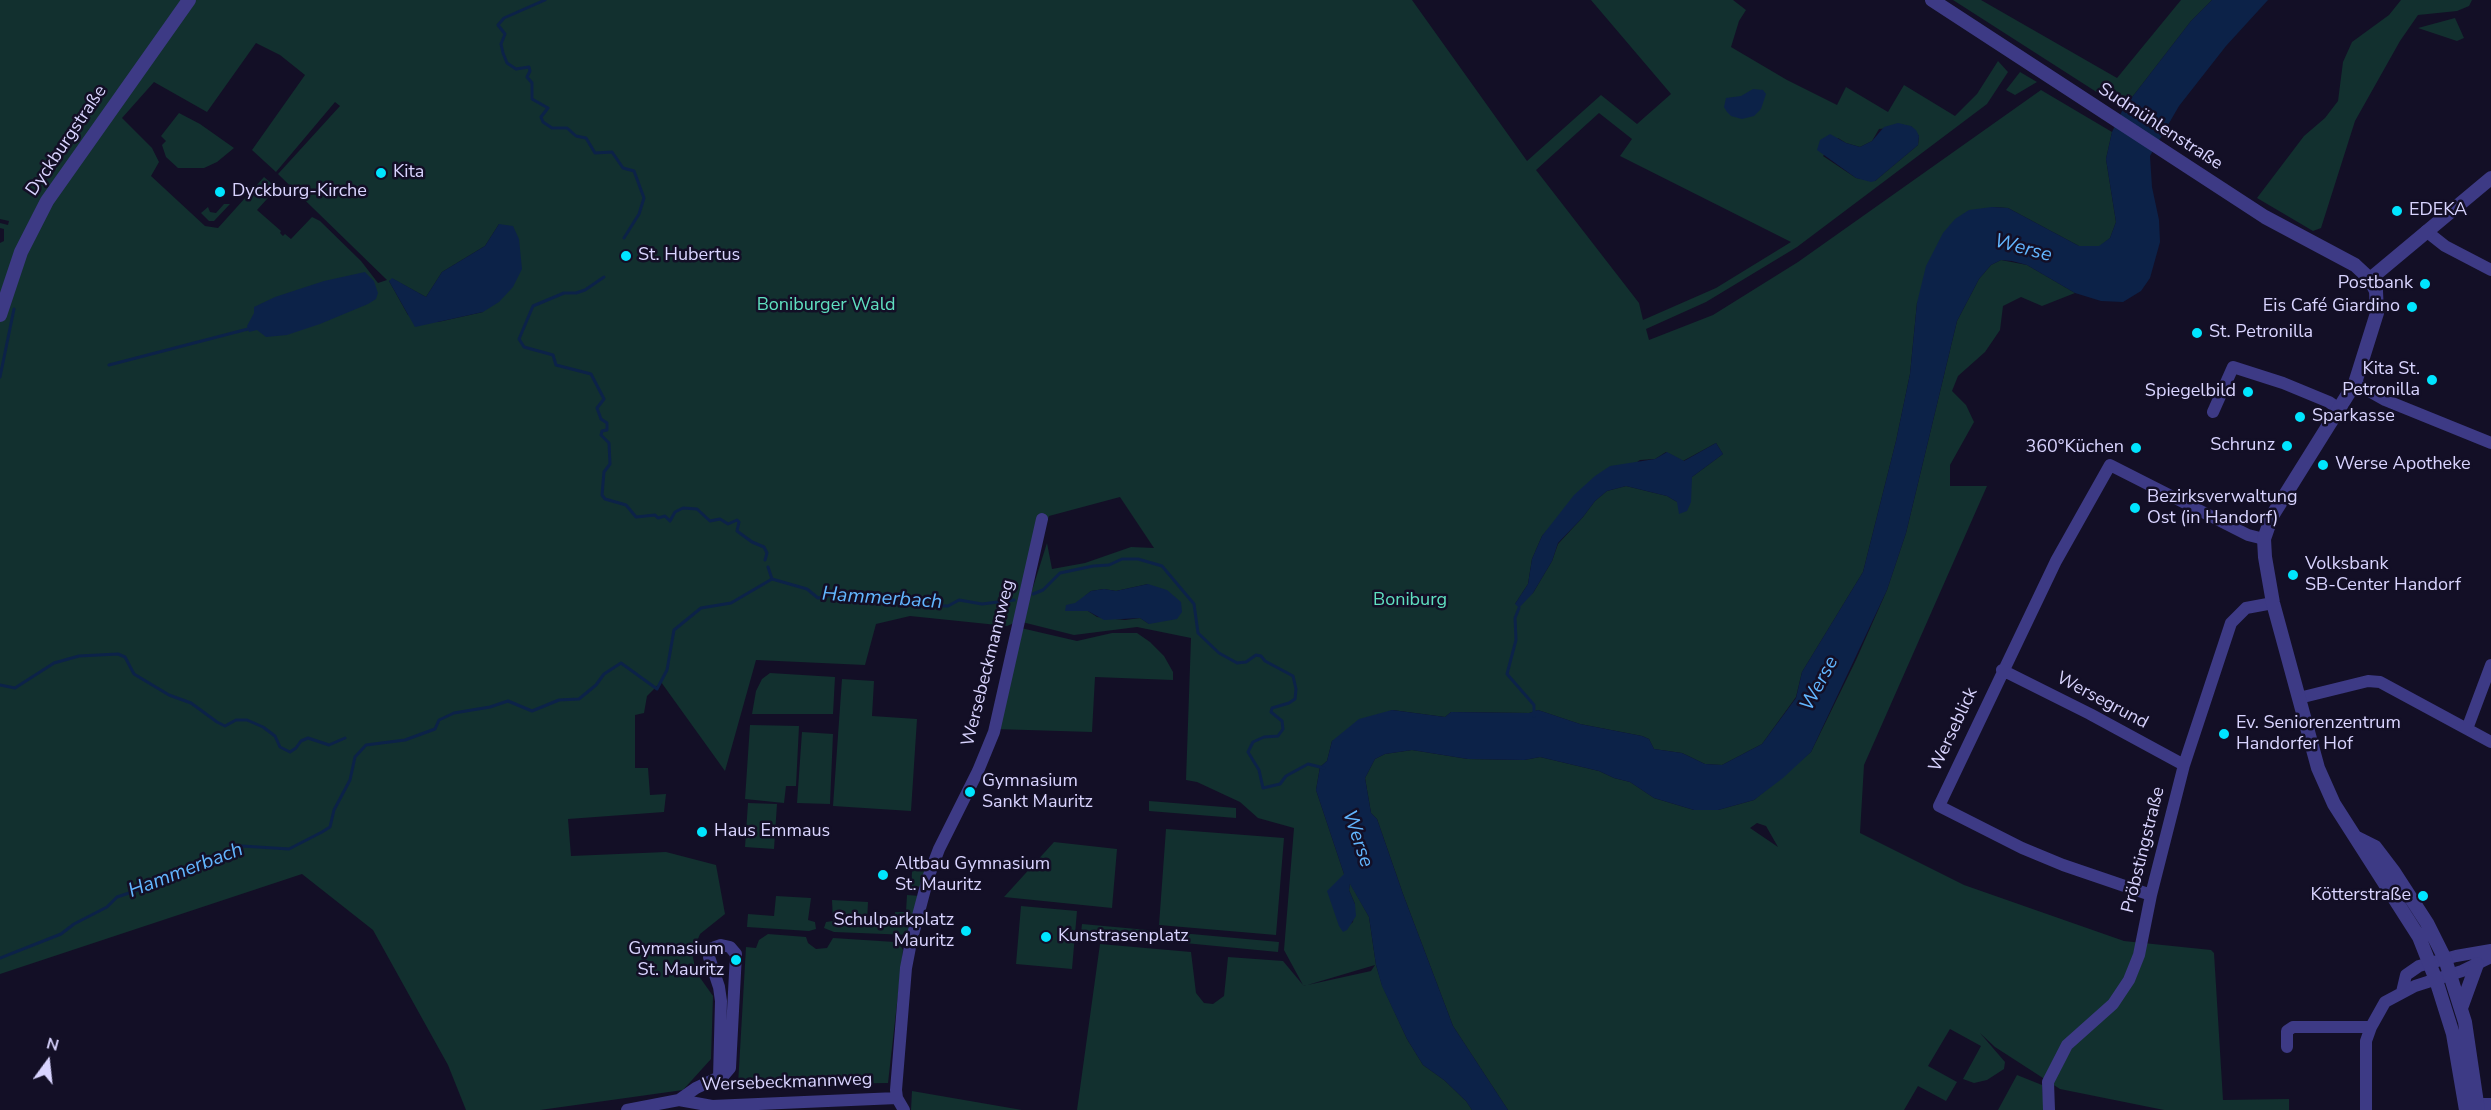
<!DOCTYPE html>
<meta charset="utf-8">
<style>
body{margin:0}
#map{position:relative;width:2491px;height:1110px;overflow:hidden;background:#130f26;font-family:"Nunito Sans",sans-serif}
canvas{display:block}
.north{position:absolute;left:18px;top:1032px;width:60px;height:60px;-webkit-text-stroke:4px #130f26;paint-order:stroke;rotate:15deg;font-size:16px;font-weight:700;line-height:24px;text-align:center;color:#d9d4ff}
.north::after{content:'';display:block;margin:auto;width:21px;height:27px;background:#d9d4ff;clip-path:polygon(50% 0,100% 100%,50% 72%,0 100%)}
</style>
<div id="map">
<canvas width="2491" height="1110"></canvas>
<div class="north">N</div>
</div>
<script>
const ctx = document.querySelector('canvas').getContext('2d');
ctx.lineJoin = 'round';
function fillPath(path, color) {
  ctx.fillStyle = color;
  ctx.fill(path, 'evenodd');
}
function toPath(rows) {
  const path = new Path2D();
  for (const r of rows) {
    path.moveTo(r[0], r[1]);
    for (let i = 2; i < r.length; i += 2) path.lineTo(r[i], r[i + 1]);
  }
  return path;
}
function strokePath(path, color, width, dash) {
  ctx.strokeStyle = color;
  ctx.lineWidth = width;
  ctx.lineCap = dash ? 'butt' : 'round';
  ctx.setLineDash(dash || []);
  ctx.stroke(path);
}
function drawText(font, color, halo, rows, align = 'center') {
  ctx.font = font + ' "Nunito Sans",sans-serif';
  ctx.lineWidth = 5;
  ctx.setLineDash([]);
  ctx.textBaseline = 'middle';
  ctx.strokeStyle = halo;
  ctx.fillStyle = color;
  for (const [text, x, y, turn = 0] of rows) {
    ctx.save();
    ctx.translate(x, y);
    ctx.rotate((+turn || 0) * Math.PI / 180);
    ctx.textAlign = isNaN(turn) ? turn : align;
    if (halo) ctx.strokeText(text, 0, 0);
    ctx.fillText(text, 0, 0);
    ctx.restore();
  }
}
const green = toPath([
 [0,0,1412,0,1527,161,1601,95,1637,124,1671,94,1591,0,1733,0,1746,10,1739,21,1731,47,1787,80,1837,105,1846,87,1888,112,1904,85,1955,116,1977,94,1998,61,2008,72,1987,104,1797,247,1706,302,1646,329,1649,340,1713,315,1798,262,2041,90,2112,132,2106,159,2116,222,2110,238,2099,247,2079,246,2008,208,1992,207,1917,303,1910,374,1896,441,1863,572,1802,672,1796,697,1762,744,1722,765,1705,764,1682,753,1654,749,1649,739,1642,736,1580,724,1538,710,1529,713,1451,712,1445,717,1392,710,1332,741,1327,761,1320,767,1316,790,1344,874,1347,927,1353,922,1355,904,1349,890,1350,883,1369,917,1376,965,1382,985,1407,1039,1423,1065,1444,1080,1466,1101,1472,1110,1077,1110,1100,944,1191,952,1196,993,1204,1003,1213,1004,1224,996,1228,957,1283,961,1303,985,1284,950,1294,828,1258,818,1240,802,1197,782,1186,780,1191,638,1137,627,1074,635,1022,622,1047,543,1052,569,1085,563,1131,547,1154,548,1120,497,1049,516,1014,623,1007,626,910,616,876,624,865,665,756,660,725,771,661,682,647,696,644,713,635,715,635,768,648,768,650,795,666,794,664,812,568,819,571,856,666,852,716,865,725,914,700,934,692,953,696,972,713,996,711,1059,683,1090,540,1110,466,1110,448,1065,373,930,302,874,0,974,0,243,4,241,4,229,0,228,0,223,8,225,9,221,0,219],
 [256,43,280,55,305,75,252,150,276,172,335,102,340,106,278,174,387,280,378,283,361,261,320,221,312,217,291,239,285,234,283,236,280,233,281,231,257,210,277,188,264,177,218,228,205,226,151,176,159,162,152,148,122,118,154,82,207,112],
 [1599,113,1632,139,1620,156,1791,242,1716,288,1643,320,1639,303,1536,170],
 [1911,126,1919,136,1918,145,1875,181,1856,178,1823,156,1838,138,1846,143,1860,147,1872,141,1879,129],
 [499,224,483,312,438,322,408,315,389,281,393,279,426,297,442,272,485,246],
 [1716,443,1723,454,1692,477,1677,502,1667,496,1626,486,1607,491,1595,501,1583,517,1558,544,1552,561,1533,593,1515,604,1528,584,1532,559,1542,536,1557,519,1640,460,1655,459,1666,452,1683,461],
 [1148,584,1149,624,1140,618,1125,620,1097,617,1088,611,1085,596,1091,591,1104,589,1116,591],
 [1375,965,1371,971,1303,986,1304,986],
 [1953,0,1981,0,2117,78,2181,0,2212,0,2191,21,2123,109],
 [2401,0,2472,0,2469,6,2457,11,2418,15,2400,41,2355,121,2321,228,2313,231,2257,198,2304,136,2325,118,2338,101,2343,62,2352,42,2389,15],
 [2455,18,2464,38,2457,41,2418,28],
 [2020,72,2037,82,2015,95,2006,90],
 [179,113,200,124,234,148,217,162,204,168,178,168,166,157,162,145,166,141,161,136],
 [224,204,230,204,214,221,209,221,201,213,208,207,210,212,216,213],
 [2001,260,2027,265,2075,293,2042,306,2021,297,2003,306,2000,330,1985,352,1958,376,1952,391,1966,405,1974,422,1950,465,1950,486,1987,486,1864,765,1860,833,1964,885,2124,941,2211,950,2214,953,2223,1100,2289,1099,2289,1110,2164,1110,2060,1089,1995,1047,1980,1033,2005,1062,2004,1069,1987,1080,1974,1083,1963,1079,1981,1046,1950,1029,1928,1066,1957,1082,1946,1101,1918,1086,1904,1110,1508,1110,1453,1026,1403,894,1377,819,1371,813,1365,778,1375,759,1385,754,1412,750,1468,759,1524,760,1540,757,1599,771,1614,778,1630,782,1654,798,1694,810,1718,810,1754,800,1811,752,1856,660,1887,590,1906,533,1957,321,1979,279,1991,265],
 [1757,823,1766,826,1778,847,1750,828],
 [1021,628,1077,641,1112,633,1137,633,1150,642,1164,656,1173,672,1173,680,1095,677,1092,732,995,729],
 [770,673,835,677,833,714,752,714,756,691,762,679],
 [842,679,874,681,872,716,917,719,911,811,833,806],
 [750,725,799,726,796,786,786,786,784,803,745,799],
 [802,732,833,734,830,804,797,803],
 [1149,801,1236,808,1236,818,1149,811],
 [748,803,777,804,774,849,745,847],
 [1166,829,1284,838,1276,935,1159,925],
 [1054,842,1117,849,1112,908,1004,897],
 [913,860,931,861,923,887,911,886],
 [907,895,920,896,909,935,834,932,824,928,826,922,833,921,832,900,868,902,867,922,894,923,895,912,906,912],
 [776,896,811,898,808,920,815,922,816,929,809,931,747,927,748,914,774,916],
 [1021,906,1077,911,1072,969,1016,964],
 [1082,924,1279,942,1278,952,1081,933],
 [768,934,806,937,808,943,816,949,827,948,833,938,895,942,900,945,903,950,888,1083,738,1085,746,947,756,948,759,940],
 [2017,1075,2042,1085,2044,1110,1998,1110],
 [912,1091,1022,1110,911,1110]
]);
const water = toPath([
 [2212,0,2268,0,2226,46,2179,106,2150,156,2152,187,2159,220,2160,242,2150,278,2141,291,2123,302,2101,301,2075,293,2027,265,2012,261,2001,260,1991,265,1979,279,1957,321,1906,533,1887,590,1811,752,1783,778,1754,800,1718,810,1694,810,1654,798,1630,782,1614,778,1599,771,1540,757,1524,760,1468,759,1412,750,1385,754,1375,759,1365,778,1371,813,1377,819,1403,894,1453,1026,1508,1110,1472,1110,1466,1101,1444,1080,1423,1065,1407,1039,1382,986,1376,965,1369,917,1350,884,1349,890,1355,904,1356,916,1347,930,1343,932,1339,926,1327,891,1344,874,1316,790,1320,767,1327,761,1332,741,1359,719,1392,710,1445,717,1451,712,1529,713,1538,710,1580,724,1642,736,1649,739,1654,749,1682,753,1705,764,1722,765,1762,744,1796,698,1802,672,1863,572,1896,441,1910,374,1917,303,1926,266,1943,233,1955,219,1969,210,1992,207,2008,208,2079,246,2099,246,2110,238,2116,222,2106,159,2112,132,2123,109,2191,21],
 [1753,89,1763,90,1766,94,1761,109,1754,116,1742,119,1731,116,1727,112,1724,107,1726,98,1741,96],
 [1898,123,1911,126,1916,130,1919,136,1918,145,1875,181,1871,182,1856,178,1817,150,1820,140,1830,134,1846,143,1860,147,1872,141,1884,127],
 [499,224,513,226,519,239,522,269,513,287,499,302,483,312,415,327,389,281,392,278,426,297,442,272,485,246],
 [365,272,374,281,378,293,376,299,368,304,320,324,287,335,266,337,257,330,249,332,247,326,254,313,254,307,275,297,324,281],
 [1716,443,1723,454,1692,477,1691,502,1687,511,1679,514,1677,502,1667,496,1626,486,1607,491,1595,501,1583,517,1558,543,1552,561,1533,593,1519,608,1515,604,1528,584,1532,559,1542,536,1574,495,1595,476,1610,466,1655,459,1667,452,1684,461],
 [1148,584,1167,590,1181,602,1182,612,1177,619,1149,624,1140,618,1104,620,1088,611,1065,611,1066,605,1075,603,1091,591,1104,589,1116,591]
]);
const stream = toPath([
 [545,0,504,18,498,25,505,34,501,44,503,53,507,63,516,69,529,67,530,71,527,77,532,83,532,99,548,108,541,117,543,122,552,128,567,128,576,136,586,138,595,153,612,152,623,168,634,171,644,198,639,214,624,238],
 [604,277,585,290,576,293,564,293,533,306,519,339,524,347,553,355,556,365,591,374,604,399,597,408,601,419,607,423,607,430,602,431,601,435,609,443,610,464,604,472,602,495,605,499,626,505,636,517,655,515,658,518,665,516,670,521,675,512,683,508,697,509,710,521,720,519,728,524,737,520,739,522,737,531,752,542,764,547,767,553,765,560],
 [109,365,248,329],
 [0,377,14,309],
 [768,567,772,579],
 [1033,594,1043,590,1060,573,1093,566,1109,565,1122,559,1138,559,1162,566,1194,604,1198,633,1219,653,1237,663,1246,662,1256,655,1261,656,1265,661,1293,676,1296,689,1295,699,1289,703,1272,708,1271,712,1282,721,1283,729,1278,736,1264,737,1253,742,1248,752,1259,770,1263,788,1280,784,1286,776,1308,764,1324,768],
 [1519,608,1515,618,1516,640,1507,674,1534,705,1534,716],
 [0,685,15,688,54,663,79,656,118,654,125,657,134,674,169,695,191,703,217,722,225,726,236,720,247,720,263,727,275,736,280,747,290,752,296,748,301,741,308,738,329,745,345,738],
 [0,958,61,934,74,924,107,907,117,897,193,872,216,857,242,846,289,849,322,832,330,827,334,810,350,780,355,757,366,745,405,740,435,729,439,720,454,713,490,707,508,701,532,711,559,700,579,699,596,685,604,674,621,663,657,689,667,670,674,630,701,608,731,603,772,579,807,589,818,598,841,593,910,605,948,606,959,600,982,604,1014,600]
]);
const minor = toPath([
 [2426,231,2445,246,2491,270],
 [2355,383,2385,400,2491,443],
 [2213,412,2233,367,2283,383,2329,402,2339,409],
 [2002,670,2090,714,2184,765],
 [2299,698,2368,681,2380,682,2491,742],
 [2467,729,2491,665],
 [2151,895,2063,865,2022,848,1939,806,2056,561,2110,465,2248,535,2264,539],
 [2402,992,2406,975,2419,966,2456,956,2491,950],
 [2287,1047,2287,1031,2293,1027,2371,1027],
 [679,1100,696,1088,724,1075,730,1068,736,954,730,947,721,945,710,949,709,957,719,987,721,1001,719,1078],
 [2478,1104,2491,1104],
 [627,1110,679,1100,712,1106,897,1098],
 [904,1110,897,1098,896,1090,906,968,911,942,928,878,939,849,978,771,994,732,1042,519],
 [2049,1110,2048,1082,2067,1045,2113,1004,2129,980,2139,955,2151,895,2184,765,2231,623,2246,608,2273,603],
 [2366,1110,2366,1041,2371,1027,2385,1002,2415,986,2462,971,2491,957]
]);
const tertiary = toPath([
 [1932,0,2265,217,2355,265,2370,279,2376,291,2377,313,2355,383,2272,516,2264,539,2265,557,2273,603,2318,768,2334,804,2419,937,2436,980,2453,1034,2466,1110],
 [2370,279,2491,178],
 [0,315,21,252,47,201,189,0],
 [2357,838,2375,847,2394,872,2427,923,2445,959,2465,1022,2478,1110],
 [2461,1008,2477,964]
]);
const markers = [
 [381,173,6,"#00e5ff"],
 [220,192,6,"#00e5ff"],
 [2397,211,6,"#00e5ff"],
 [626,256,6,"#00e5ff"],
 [2425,284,6,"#00e5ff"],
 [2412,307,6,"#00e5ff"],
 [2197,333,6,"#00e5ff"],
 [2432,380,6,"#00e5ff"],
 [2248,392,6,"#00e5ff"],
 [2300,417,6,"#00e5ff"],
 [2287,446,6,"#00e5ff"],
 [2136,448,6,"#00e5ff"],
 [2323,465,6,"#00e5ff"],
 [2135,508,6,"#00e5ff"],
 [2293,575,6,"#00e5ff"],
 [2224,734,6,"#00e5ff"],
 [970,792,6,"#00e5ff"],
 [702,832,6,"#00e5ff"],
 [883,875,6,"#00e5ff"],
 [2423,896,6,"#00e5ff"],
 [966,931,6,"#00e5ff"],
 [1046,937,6,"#00e5ff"],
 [736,960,6,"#00e5ff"]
];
const streetNames = [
 ["Sudmühlenstraße",2160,127,33],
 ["Dyckburgstraße",67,141,-56],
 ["Wersebeckmannweg",989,663,-76],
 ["Wersegrund",2102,701,28],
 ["Werseblick",1954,730,-65],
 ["Pröbstingstraße",2144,850,-76],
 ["Wersebeckmannweg",787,1083,-2]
];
const poiNames = [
 ["Kita",393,173],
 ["Dyckburg-Kirche",232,192],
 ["EDEKA",2409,211],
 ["St. Hubertus",638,256],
 ["Postbank",2413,284,"right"],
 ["Eis Café Giardino",2400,307,"right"],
 ["St. Petronilla",2209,333],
 ["Kita St.",2420,370,"right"],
 ["Petronilla",2420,391,"right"],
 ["Spiegelbild",2236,392,"right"],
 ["Sparkasse",2312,417],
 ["Schrunz",2275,446,"right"],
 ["360°Küchen",2124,448,"right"],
 ["Werse Apotheke",2335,465],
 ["Bezirksverwaltung",2147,498],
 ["Ost (in Handorf)",2147,519],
 ["Volksbank",2305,565],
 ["SB-Center Handorf",2305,586],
 ["Ev. Seniorenzentrum",2236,724],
 ["Handorfer Hof",2236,745],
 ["Gymnasium",982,782],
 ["Sankt Mauritz",982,803],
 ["Haus Emmaus",714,832],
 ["Altbau Gymnasium",895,865],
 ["St. Mauritz",895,886],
 ["Kötterstraße",2411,896,"right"],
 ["Schulparkplatz",954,921,"right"],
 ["Mauritz",954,942,"right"],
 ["Kunstrasenplatz",1058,937],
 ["Gymnasium",724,950,"right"],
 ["St. Mauritz",724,971,"right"]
];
const parkNames = [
 ["Boniburger Wald",826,306],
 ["Boniburg",1410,601]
];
const waterNames = [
 ["Werse",2023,249,15],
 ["Hammerbach",882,599,4],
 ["Werse",1820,684,-62],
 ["Werse",1357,839,71],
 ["Hammerbach",186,871,-21]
];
fillPath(green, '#12302f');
fillPath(water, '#0c2248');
strokePath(stream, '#0c2248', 3);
strokePath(minor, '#3d3a85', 12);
strokePath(tertiary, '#3d3a85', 14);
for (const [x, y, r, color] of markers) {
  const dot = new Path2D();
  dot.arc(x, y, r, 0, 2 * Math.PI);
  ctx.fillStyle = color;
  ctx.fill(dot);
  strokePath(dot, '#130f26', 2);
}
drawText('18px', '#d9d4ff', '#130f26', streetNames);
drawText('18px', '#d9d4ff', '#130f26', poiNames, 'left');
drawText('18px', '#5fe0c0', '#130f26', parkNames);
drawText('italic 20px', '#62b6ff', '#130f26', waterNames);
</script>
